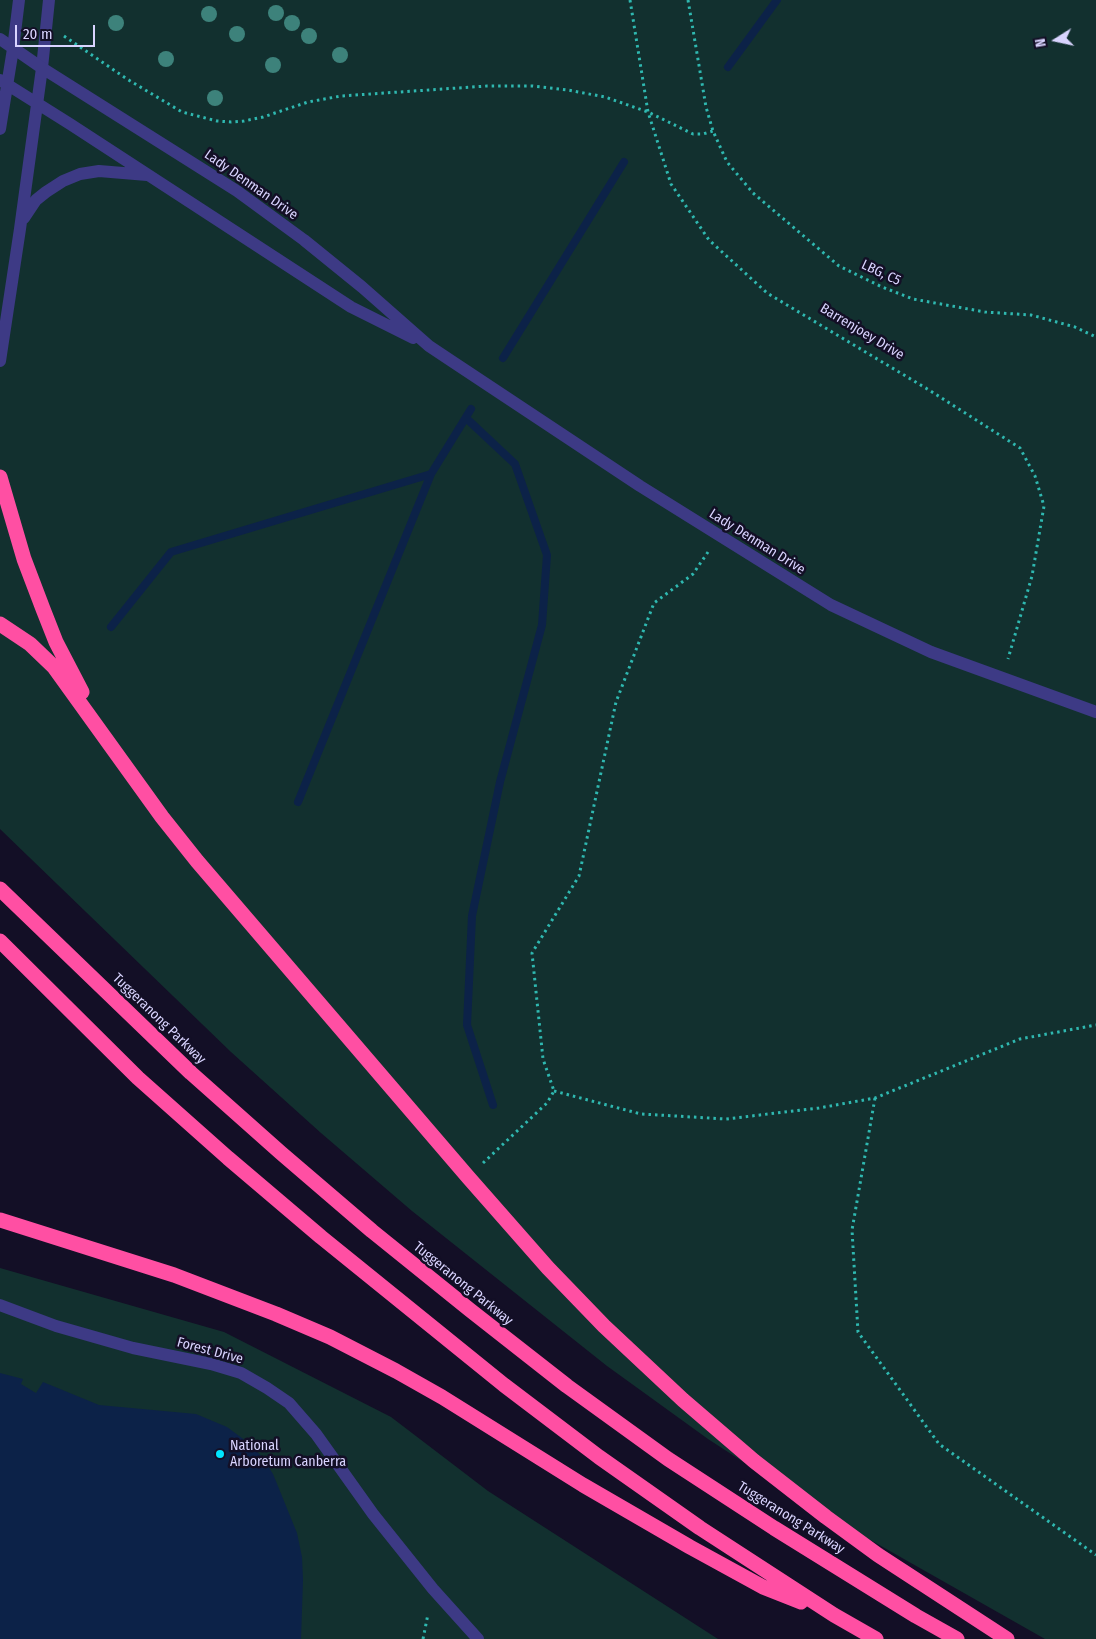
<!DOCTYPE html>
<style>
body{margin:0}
#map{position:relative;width:1096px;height:1639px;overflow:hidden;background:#130f26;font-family:"Fira Sans Condensed",sans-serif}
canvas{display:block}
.north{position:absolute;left:1031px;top:15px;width:50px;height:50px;-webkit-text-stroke:4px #130f26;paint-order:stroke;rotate:260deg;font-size:14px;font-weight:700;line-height:20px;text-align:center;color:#d9d4ff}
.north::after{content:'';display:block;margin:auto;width:18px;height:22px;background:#d9d4ff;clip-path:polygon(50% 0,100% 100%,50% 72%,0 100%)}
.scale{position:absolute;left:15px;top:25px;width:80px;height:22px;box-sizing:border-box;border:2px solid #d9d4ff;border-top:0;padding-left:6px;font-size:15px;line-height:18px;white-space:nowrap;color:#d9d4ff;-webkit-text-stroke:4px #130f26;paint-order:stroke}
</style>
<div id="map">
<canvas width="1096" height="1639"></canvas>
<div class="north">N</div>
<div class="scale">20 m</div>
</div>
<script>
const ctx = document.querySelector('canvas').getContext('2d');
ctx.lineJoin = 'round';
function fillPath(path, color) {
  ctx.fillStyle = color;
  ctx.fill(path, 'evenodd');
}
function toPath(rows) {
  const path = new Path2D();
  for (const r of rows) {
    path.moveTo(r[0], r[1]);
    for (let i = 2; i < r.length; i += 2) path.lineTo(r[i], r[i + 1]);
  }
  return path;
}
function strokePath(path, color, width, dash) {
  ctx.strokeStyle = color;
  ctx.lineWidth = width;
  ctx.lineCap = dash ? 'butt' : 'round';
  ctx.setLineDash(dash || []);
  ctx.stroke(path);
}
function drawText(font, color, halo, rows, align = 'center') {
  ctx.font = font + ' "Fira Sans Condensed",sans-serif';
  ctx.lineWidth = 5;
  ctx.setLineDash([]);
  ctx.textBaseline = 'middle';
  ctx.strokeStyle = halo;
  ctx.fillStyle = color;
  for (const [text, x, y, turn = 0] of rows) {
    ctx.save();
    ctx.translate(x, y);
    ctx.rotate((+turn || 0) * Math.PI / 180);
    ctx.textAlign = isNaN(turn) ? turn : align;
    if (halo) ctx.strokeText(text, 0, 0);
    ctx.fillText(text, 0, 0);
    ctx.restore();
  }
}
const green = toPath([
 [0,0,1096,0,1096,1639,1045,1639,814,1508,708,1439,607,1366,412,1211,321,1133,231,1052,0,829],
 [0,1268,224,1332,391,1417,488,1491,718,1639,0,1639]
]);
const water = toPath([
 [0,1373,23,1379,21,1384,36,1393,43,1382,99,1405,196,1414,227,1427,250,1444,263,1458,273,1474,297,1533,302,1557,303,1580,301,1639,0,1639]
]);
const stream = toPath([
 [728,67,777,0],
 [503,358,624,162],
 [466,418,515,464,547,555,542,625,500,782,472,916,467,1025,493,1105],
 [111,627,171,552,431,474,471,409],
 [298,802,431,474]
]);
const path = toPath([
 [630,0,648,112,671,184,709,240,767,293,929,390,1020,448,1035,476,1044,506,1032,576,1008,659],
 [688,0,706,107,713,131,727,162,753,193,839,266,882,287,913,299,985,312,1031,315,1075,327,1096,337],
 [64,36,127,79,182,112,217,121,231,122,244,121,263,117,308,102,341,96,487,86,533,86,568,90,605,97,648,112,693,134,703,134,713,131],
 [554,1091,641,1114,726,1119,819,1108,875,1098,1020,1039,1096,1025],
 [875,1098,852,1230,858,1332,939,1444,1096,1555],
 [483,1163,547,1103,554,1091,543,1059,532,953,579,876,616,702,654,603,693,574,708,552],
 [423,1639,428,1614]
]);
const minor = toPath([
 [13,49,19,0],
 [42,68,49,0],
 [0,1305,56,1326,133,1348,211,1364,241,1373,267,1388,289,1403,316,1434,373,1514,433,1589,478,1639]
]);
const tertiary = toPath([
 [0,39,42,68,237,191,304,240,362,287,429,346,450,360,640,486,831,605,931,652,1096,712],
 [0,80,70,124,351,307,413,338],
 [0,129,13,49],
 [24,218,36,200,46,192,63,181,80,174,99,171,147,175],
 [0,361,20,229,42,68]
]);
const motorway = toPath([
 [0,477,24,559,43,609,56,642,82,692],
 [0,624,30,644,54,667,162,817,197,861,468,1177,548,1268,604,1326,683,1400,754,1461,826,1517,878,1555,1007,1639],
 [0,889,191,1073,281,1153,372,1231,470,1310,567,1386,668,1459,774,1528,916,1616,957,1639],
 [0,941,138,1078,228,1158,321,1237,504,1385,599,1457,700,1528,834,1615,876,1639],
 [0,1220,174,1275,276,1314,330,1337,396,1371,442,1397,583,1485,690,1547,763,1587,801,1602]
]);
const trees = [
 [276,13],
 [209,14],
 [116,23],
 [292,23],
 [237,34],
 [309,36],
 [340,55],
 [166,59],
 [273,65],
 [215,98]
];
const markers = [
 [220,1454,5,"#00e5ff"]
];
const streetNames = [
 ["Lady Denman Drive",251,185,35],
 ["LBG, C5",881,273,25],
 ["Barrenjoey Drive",862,332,31],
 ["Lady Denman Drive",757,542,32],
 ["Tuggeranong Parkway",159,1019,44],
 ["Tuggeranong Parkway",463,1284,39],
 ["Forest Drive",210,1351,15],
 ["Tuggeranong Parkway",791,1518,32]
];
const poiNames = [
 ["National",230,1446],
 ["Arboretum Canberra",230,1462]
];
fillPath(green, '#12302f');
fillPath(water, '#0c2248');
strokePath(stream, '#0c2248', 8);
strokePath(path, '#2fb8b0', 3, [2.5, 4]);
strokePath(minor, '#3d3a85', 12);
strokePath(tertiary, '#3d3a85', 12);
strokePath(motorway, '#ff4fa3', 15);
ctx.fillStyle = '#3d827b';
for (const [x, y] of trees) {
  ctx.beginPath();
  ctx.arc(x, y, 8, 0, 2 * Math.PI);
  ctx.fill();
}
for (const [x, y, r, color] of markers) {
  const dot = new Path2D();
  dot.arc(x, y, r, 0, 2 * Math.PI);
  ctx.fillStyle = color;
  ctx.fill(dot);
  strokePath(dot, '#130f26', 2);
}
drawText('14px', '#d9d4ff', '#130f26', streetNames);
drawText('14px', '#d9d4ff', '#130f26', poiNames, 'left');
</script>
